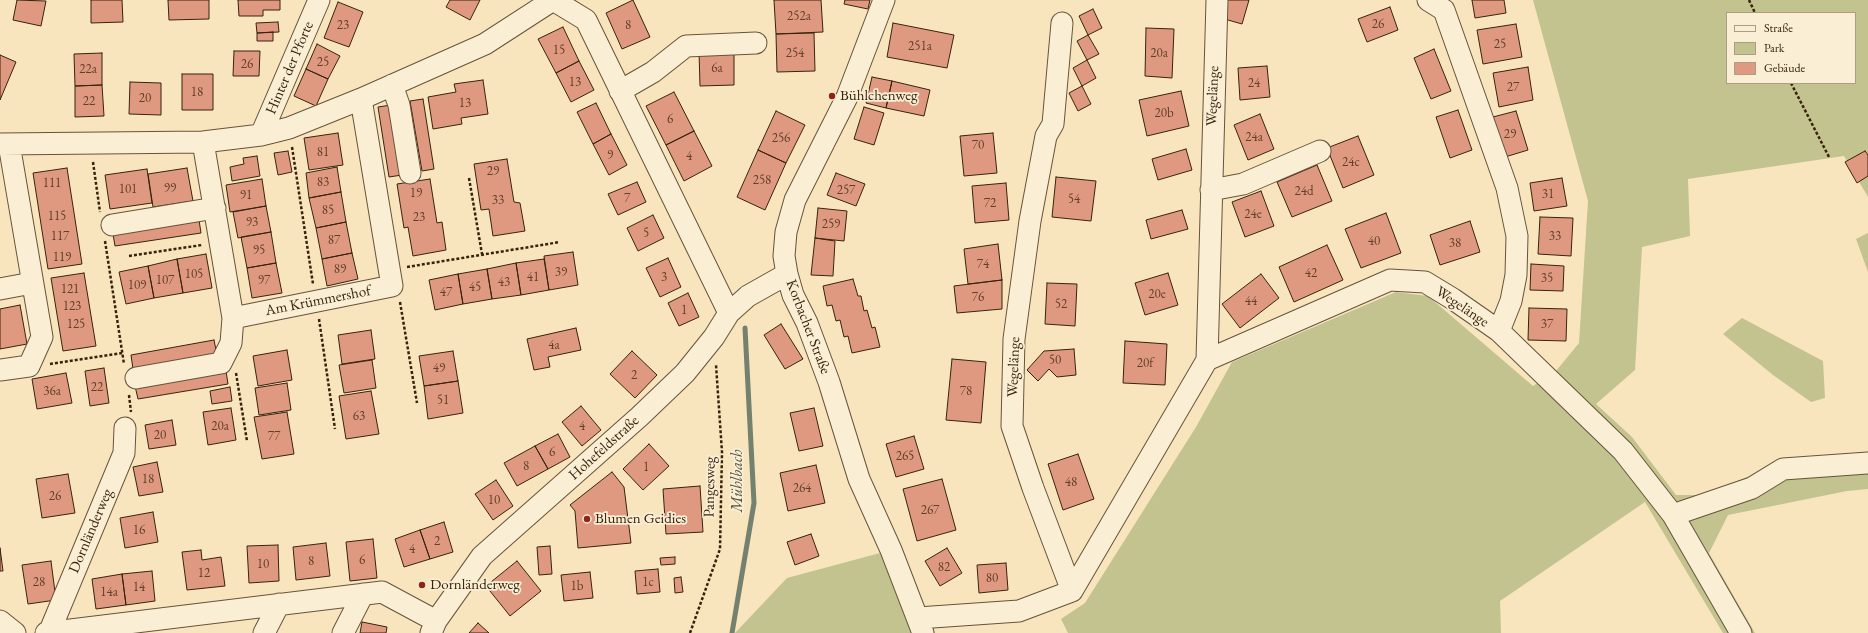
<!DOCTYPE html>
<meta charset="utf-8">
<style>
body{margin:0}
#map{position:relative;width:1868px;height:633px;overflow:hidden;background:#f8e5be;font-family:"EB Garamond",serif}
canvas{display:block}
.legend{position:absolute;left:1726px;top:12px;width:130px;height:72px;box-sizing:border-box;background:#faeed5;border:1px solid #ac9d85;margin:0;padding:5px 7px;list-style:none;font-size:12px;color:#37230c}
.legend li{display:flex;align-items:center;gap:8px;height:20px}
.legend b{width:20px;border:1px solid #ac9d85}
</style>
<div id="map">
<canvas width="1868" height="633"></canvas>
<ul class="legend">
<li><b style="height:5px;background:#faeed5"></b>Straße</li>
<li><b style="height:11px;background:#c2c38e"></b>Park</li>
<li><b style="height:11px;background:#e09981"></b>Gebäude</li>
</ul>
</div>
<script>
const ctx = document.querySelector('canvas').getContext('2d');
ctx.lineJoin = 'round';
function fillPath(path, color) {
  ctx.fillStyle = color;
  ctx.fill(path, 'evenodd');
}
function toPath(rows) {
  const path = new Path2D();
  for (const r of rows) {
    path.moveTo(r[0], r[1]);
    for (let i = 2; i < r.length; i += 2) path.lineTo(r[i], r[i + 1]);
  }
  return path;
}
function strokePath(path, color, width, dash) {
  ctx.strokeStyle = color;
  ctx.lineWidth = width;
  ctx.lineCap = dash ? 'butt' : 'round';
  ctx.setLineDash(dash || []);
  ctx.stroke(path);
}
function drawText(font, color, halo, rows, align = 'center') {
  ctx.font = font + ' "EB Garamond",serif';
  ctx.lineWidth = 3.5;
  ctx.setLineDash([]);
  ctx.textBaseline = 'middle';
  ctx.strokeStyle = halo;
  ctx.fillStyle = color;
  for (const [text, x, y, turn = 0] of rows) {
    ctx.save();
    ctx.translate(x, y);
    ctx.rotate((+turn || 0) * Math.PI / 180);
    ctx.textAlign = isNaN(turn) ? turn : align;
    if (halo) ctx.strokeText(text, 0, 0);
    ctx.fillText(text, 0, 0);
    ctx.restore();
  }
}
const green = toPath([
 [1533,0,1868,0,1868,197,1844,156,1688,179,1690,236,1642,247,1635,370,1596,404,1632,437,1676,495,1702,495,1747,477,1777,459,1868,452,1868,489,1847,491,1728,515,1709,553,1755,633,1723,633,1645,502,1500,601,1501,633,1068,633,1061,619,1085,603,1196,427,1232,362,1396,292,1428,296,1533,386,1556,371,1579,343,1588,201],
 [1727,13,1855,13,1855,83,1727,83],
 [1868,233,1868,272,1856,239],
 [1742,318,1823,361,1825,398,1811,402,1773,375,1723,334],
 [880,553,910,630,932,626,935,633,735,633,787,578]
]);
const stream = toPath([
 [732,633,754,503,745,328]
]);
const building = toPath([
 [17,0,46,1,41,26,13,20,17,0],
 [91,0,122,0,123,22,91,23,91,0],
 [168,0,209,0,209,19,169,20,168,0],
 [238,0,280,0,280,10,263,10,263,16,239,16,238,0],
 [450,0,480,0,470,20,446,7,450,0],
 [633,0,650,37,622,49,606,13,633,0],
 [774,0,821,0,823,32,776,34,774,0],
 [845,0,870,0,868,9,844,4,845,0],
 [1226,0,1249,0,1242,24,1221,18,1226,0],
 [1472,0,1504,0,1506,13,1475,18,1472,0],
 [338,2,363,12,349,47,324,38,338,2],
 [1390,7,1398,30,1367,42,1358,19,1390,7],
 [1093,9,1102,28,1088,35,1079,16,1093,9],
 [278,22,279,32,257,33,256,23,278,22],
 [893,23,954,35,947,68,887,57,893,23],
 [1516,24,1522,57,1483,64,1477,30,1516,24],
 [563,27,579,61,556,73,538,39,563,27],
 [1146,28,1174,29,1172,78,1145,76,1146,28],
 [273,32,273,41,257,41,257,33,273,32],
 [814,33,815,71,777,72,776,34,814,33],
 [1088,35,1099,54,1087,60,1077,41,1088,35],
 [317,44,340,56,328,79,306,69,317,44],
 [1434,49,1451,91,1431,99,1414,58,1434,49],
 [234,51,260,51,259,76,233,76,234,51],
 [699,51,734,51,734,85,700,86,699,51],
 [102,53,102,85,75,86,74,54,102,53],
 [0,55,16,62,0,100,0,55],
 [1087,60,1096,78,1082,86,1073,68,1087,60],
 [579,61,594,90,571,102,556,73,579,61],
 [1267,66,1270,97,1240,100,1238,68,1267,66],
 [1528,67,1533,100,1499,107,1493,73,1528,67],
 [306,69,328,79,316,106,294,96,306,69],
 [182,74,213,74,213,110,182,110,182,74],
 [872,77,892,81,886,108,866,103,872,77],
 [483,80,488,114,461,118,462,124,433,129,428,97,456,92,454,84,483,80],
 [892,81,930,90,924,116,886,108,892,81],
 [130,82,161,83,161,115,129,114,130,82],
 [102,85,104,116,75,117,75,86,102,85],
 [1082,86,1091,104,1078,111,1069,93,1082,86],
 [1181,91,1189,126,1147,136,1139,100,1181,91],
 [674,92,694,131,666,145,646,106,674,92],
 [423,99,434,169,422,171,410,101,423,99],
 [596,103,611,134,593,144,577,112,596,103],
 [391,105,402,175,389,177,378,107,391,105],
 [864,107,884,113,874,145,854,139,864,107],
 [1458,110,1472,150,1450,158,1436,117,1458,110],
 [776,111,805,125,786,163,758,150,776,111],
 [1516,111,1528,150,1505,157,1493,117,1516,111],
 [1260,114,1274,149,1248,160,1234,125,1260,114],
 [694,131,712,166,684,181,666,145,694,131],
 [338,133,343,165,309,170,304,138,338,133],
 [993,133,997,173,964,176,960,136,993,133],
 [611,134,627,165,609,175,593,144,611,134],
 [1358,136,1374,175,1343,188,1327,148,1358,136],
 [1186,149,1192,170,1158,180,1152,159,1186,149],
 [758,150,786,163,765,210,737,197,758,150],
 [288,151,292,172,278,175,274,153,288,151],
 [1865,151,1868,155,1868,176,1857,183,1845,162,1865,151],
 [257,156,260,176,232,181,230,167,244,164,243,158,257,156],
 [507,159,514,202,520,203,525,231,493,236,489,209,481,210,474,164,507,159],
 [1317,165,1332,201,1292,217,1277,182,1317,165],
 [337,167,341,192,309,198,306,173,337,167],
 [67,168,82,264,48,269,33,173,67,168],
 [187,168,193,201,153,207,148,174,187,168],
 [147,169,152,203,110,209,105,175,147,169],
 [836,173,865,184,856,206,827,195,836,173],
 [1056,177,1096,181,1091,221,1052,217,1056,177],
 [1562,178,1567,206,1534,211,1530,183,1562,178],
 [262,179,266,206,230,212,226,185,262,179],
 [430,179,437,223,442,222,446,250,413,256,408,227,404,228,397,184,430,179],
 [637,182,646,202,618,215,608,194,637,182],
 [1006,183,1009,220,975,223,972,186,1006,183],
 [1261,191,1274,226,1245,237,1232,202,1261,191],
 [341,192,346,222,316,228,309,198,341,192],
 [266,206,271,232,238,238,233,212,266,206],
 [818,208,847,211,844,241,815,238,818,208],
 [1182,210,1188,229,1151,239,1146,220,1182,210],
 [1386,213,1401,253,1361,268,1345,229,1386,213],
 [653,215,664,238,638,251,627,228,653,215],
 [1540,217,1573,218,1571,256,1538,254,1540,217],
 [199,220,201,233,115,246,113,234,199,220],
 [1470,221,1480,252,1440,265,1430,235,1470,221],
 [346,222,352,253,322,259,316,228,346,222],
 [271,232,276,263,247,268,241,237,271,232],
 [815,238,835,241,833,276,811,275,815,238],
 [998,244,1002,280,968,284,964,249,998,244],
 [1327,245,1343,280,1294,302,1279,267,1327,245],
 [573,252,578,285,549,290,544,256,573,252],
 [352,253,358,279,327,286,322,259,352,253],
 [206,254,212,288,183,293,177,259,206,254],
 [668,258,681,287,660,297,646,268,668,258],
 [177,259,183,293,154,298,148,266,177,259],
 [544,259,549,290,521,295,516,263,544,259],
 [276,263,282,293,252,298,247,268,276,263],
 [516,263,521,295,492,299,487,269,516,263],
 [1531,264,1564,266,1563,291,1530,290,1531,264],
 [148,266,154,298,126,304,119,272,148,266],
 [487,269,492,299,463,304,458,274,487,269],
 [84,273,96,346,63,351,51,278,84,273],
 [1168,273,1178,305,1145,315,1135,283,1168,273],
 [458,274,463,304,435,310,429,280,458,274],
 [1261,274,1279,298,1240,328,1222,304,1261,274],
 [853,279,858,296,861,296,864,311,867,310,872,328,875,327,880,347,852,353,848,336,844,337,840,320,836,321,832,305,827,306,823,286,853,279],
 [1002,280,1002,309,957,313,954,286,1002,280],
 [1047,283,1077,284,1075,326,1045,324,1047,283],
 [688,293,699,317,679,326,668,303,688,293],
 [20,305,27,344,0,349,0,309,20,305],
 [1529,308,1567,309,1566,341,1528,340,1529,308],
 [781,324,803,359,785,369,764,335,781,324],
 [576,328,581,350,548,357,550,367,534,370,527,339,576,328],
 [371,330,375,359,342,364,338,335,371,330],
 [214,340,217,355,133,369,131,355,214,340],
 [1125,341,1167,344,1165,385,1123,383,1125,341],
 [1074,349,1076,375,1057,377,1049,369,1038,381,1027,370,1044,351,1074,349],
 [287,350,292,380,258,386,253,356,287,350],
 [453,351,458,381,424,386,419,356,453,351],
 [632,351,657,375,635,398,610,374,632,351],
 [952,359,986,362,981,423,946,420,952,359],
 [372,360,376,388,344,393,339,365,372,360],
 [104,368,109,403,90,406,85,371,104,368],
 [226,371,228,384,138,399,135,386,226,371],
 [66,373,72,403,37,409,32,379,66,373],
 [458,381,463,413,428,419,424,386,458,381],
 [287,383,291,410,259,415,255,388,287,383],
 [230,387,232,401,212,404,210,391,230,387],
 [371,391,379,434,346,439,339,396,371,391],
 [581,406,601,430,582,446,562,422,581,406],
 [231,408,236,440,208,445,203,412,231,408],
 [814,408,823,446,799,451,790,413,814,408],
 [287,412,294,454,262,459,254,417,287,412],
 [172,420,176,445,149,449,145,425,172,420],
 [558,434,570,457,548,469,535,446,558,434],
 [914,436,924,469,896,477,886,444,914,436],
 [649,444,669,466,643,490,623,469,649,444],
 [535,446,548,469,517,486,504,463,535,446],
 [1078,454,1094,499,1063,510,1048,464,1078,454],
 [157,462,163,492,139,496,133,467,157,462],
 [816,465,825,503,788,511,780,473,816,465],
 [612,472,624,487,631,543,578,548,575,511,570,505,612,472],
 [68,474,75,513,42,518,36,479,68,474],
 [942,479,956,530,917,541,903,489,942,479],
 [496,480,513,506,493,520,475,494,496,480],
 [700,486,703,532,666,534,663,489,700,486],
 [153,512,158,542,125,548,120,518,153,512],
 [444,522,453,552,430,559,420,530,444,522],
 [420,530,430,559,404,567,395,539,420,530],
 [811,534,819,556,795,565,787,542,811,534],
 [373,539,377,578,350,581,346,542,373,539],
 [326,543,330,576,296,580,293,547,326,543],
 [278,545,279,581,249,583,247,546,278,545],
 [550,546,552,574,539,575,537,547,550,546],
 [0,548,3,571,0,571,0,548],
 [947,548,962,573,940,586,925,561,947,548],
 [201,550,202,560,221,557,225,586,187,590,182,552,201,550],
 [675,557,675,564,661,565,660,558,675,557],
 [51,561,56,600,28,604,22,565,51,561],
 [517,561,541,591,510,616,486,586,517,561],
 [1006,563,1008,590,979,593,977,565,1006,563],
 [658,569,660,592,637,594,635,571,658,569],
 [152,571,155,601,126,605,122,574,152,571],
 [590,572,593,598,564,601,561,575,590,572],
 [122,574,126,605,96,609,92,579,122,574],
 [681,577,683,592,675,593,674,578,681,577],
 [362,622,387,627,386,633,360,633,362,622],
 [478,623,489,633,469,633,478,623]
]);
const path = toPath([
 [1749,0,1755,13],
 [1791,83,1829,157],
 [292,147,313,284],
 [93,162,100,212],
 [469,178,482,254],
 [105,241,124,364],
 [129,256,202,245],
 [407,267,560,242],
 [400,302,417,403],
 [319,319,335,429],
 [50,364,122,353],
 [236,373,247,441],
 [129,395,131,412],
 [690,633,720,549,722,452,716,365]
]);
const minor = toPath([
 [553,0,586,20,729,313],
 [884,0,847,97,795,200,786,232,784,256,787,274,793,295,807,323,829,382,859,479,891,550,923,633],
 [1428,0,1444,10,1507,188,1517,236,1516,275,1511,301,1499,331],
 [1062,23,1053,124,1046,136,1030,221,1014,339,1012,426,1033,488,1072,591],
 [392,85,399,105,410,173],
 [620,91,653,72,686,46,756,43],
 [261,135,319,0],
 [203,142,233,318,392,286,361,99],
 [0,144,203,142,261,135,289,128,361,99,485,44,553,0],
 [1211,190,1243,184,1320,151],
 [112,225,215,208],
 [0,289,32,283],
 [1207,360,1217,0],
 [0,370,29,366,42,337,9,144],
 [136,378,221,363,231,343,233,318],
 [1673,515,1752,488,1783,469,1868,463],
 [918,618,1019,611,1072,591,1207,360,1390,280,1425,282,1453,299,1499,331,1623,451,1673,515,1741,633],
 [0,621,15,633],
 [46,633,382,592,436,621],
 [49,633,124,453,125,428],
 [264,633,279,604],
 [343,633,363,594],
 [431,633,436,621,482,556,639,417,685,373,714,337,729,313,748,296,787,274]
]);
const markers = [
 [832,96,4,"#8f2418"],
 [587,519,4,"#8f2418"],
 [422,585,4,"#8f2418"]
];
const numberNames = [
 ["252a",799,16],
 ["26",1378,24],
 ["23",343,25],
 ["8",628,25],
 ["25",1500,44],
 ["251a",920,46],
 ["15",559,50],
 ["254",795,53],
 ["20a",1159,53],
 ["25",323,62],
 ["26",247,64],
 ["6a",717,68],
 ["22a",88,69],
 ["13",575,82],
 ["24",1254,83],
 ["27",1513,87],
 ["18",197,92],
 ["20",145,98],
 ["22",89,101],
 ["13",465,103],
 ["20b",1164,113],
 ["6",670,119],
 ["29",1510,134],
 ["24a",1254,137],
 ["256",781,138],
 ["70",978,145],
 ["81",323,152],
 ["9",610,155],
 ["4",689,156],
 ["24c",1351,162],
 ["29",493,171],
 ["258",762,180],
 ["83",323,182],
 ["111",52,183],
 ["99",170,188],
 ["101",128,189],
 ["257",846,190],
 ["24d",1304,191],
 ["19",416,193],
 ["31",1548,194],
 ["91",246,195],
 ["7",627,198],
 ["54",1074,199],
 ["33",498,200],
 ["72",990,203],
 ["85",328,210],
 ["24e",1253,214],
 ["115",57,216],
 ["23",419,217],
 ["93",252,222],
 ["259",831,224],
 ["5",646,233],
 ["117",60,236],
 ["33",1555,236],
 ["87",334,240],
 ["40",1374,241],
 ["38",1455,243],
 ["95",259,250],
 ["119",62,257],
 ["74",983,264],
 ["89",340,269],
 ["39",561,272],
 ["42",1311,273],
 ["105",194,274],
 ["41",533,277],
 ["3",664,277],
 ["35",1547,278],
 ["107",165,280],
 ["97",264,280],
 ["43",504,282],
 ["109",137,285],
 ["45",475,287],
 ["121",70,289],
 ["47",446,292],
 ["20e",1157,294],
 ["76",978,297],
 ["44",1251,301],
 ["52",1061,304],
 ["123",72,306],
 ["1",684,310],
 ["125",76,324],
 ["37",1547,324],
 ["4a",554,345],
 ["50",1055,360],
 ["20f",1145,363],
 ["49",439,368],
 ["2",634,375],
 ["22",97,387],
 ["36a",52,391],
 ["78",966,391],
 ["51",443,400],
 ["63",359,416],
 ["20a",220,426],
 ["4",582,426],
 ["20",160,435],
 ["77",274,436],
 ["6",552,452],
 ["265",905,456],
 ["8",526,466],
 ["1",646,467],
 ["18",148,479],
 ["48",1071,482],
 ["264",802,488],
 ["26",55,496],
 ["10",494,500],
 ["267",930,510],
 ["16",139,530],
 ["2",437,541],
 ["4",412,549],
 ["6",362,560],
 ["8",311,561],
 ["10",263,564],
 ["82",944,567],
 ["12",204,573],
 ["80",992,578],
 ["28",39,582],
 ["1c",648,582],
 ["1b",577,586],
 ["14",139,587],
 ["14a",109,592]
];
const streetNames = [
 ["Hinter der Pforte",290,68,-67],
 ["Wegelänge",1213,96,-88],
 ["Am Krümmershof",318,301,-11],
 ["Wegelänge",1462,307,34],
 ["Korbacher Straße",808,327,69],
 ["Wegelänge",1014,367,-88],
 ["Hohefeldstraße",604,448,-42],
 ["Pangesweg",710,487,-89],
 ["Dornländerweg",91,531,-67]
];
const poiNames = [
 ["Bühlchenweg",840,96],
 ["Blumen Geidies",595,519],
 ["Dornländerweg",430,585]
];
const waterNames = [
 ["Mühlbach",738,481,-90]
];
fillPath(green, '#c2c38e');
strokePath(stream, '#74816e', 5);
fillPath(building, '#e09981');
strokePath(building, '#37230c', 1);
strokePath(minor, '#675438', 23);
strokePath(path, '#37230c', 2.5, [3, 2]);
strokePath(minor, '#faeed5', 21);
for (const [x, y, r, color] of markers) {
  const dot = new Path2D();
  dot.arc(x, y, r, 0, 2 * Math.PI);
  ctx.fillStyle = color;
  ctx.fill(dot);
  strokePath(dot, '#faeed5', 1.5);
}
drawText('13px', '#614029', null, numberNames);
drawText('15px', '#37230c', '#faeed5', streetNames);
drawText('15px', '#37230c', '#faeed5', poiNames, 'left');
drawText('italic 16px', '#56523d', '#faeed5', waterNames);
</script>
